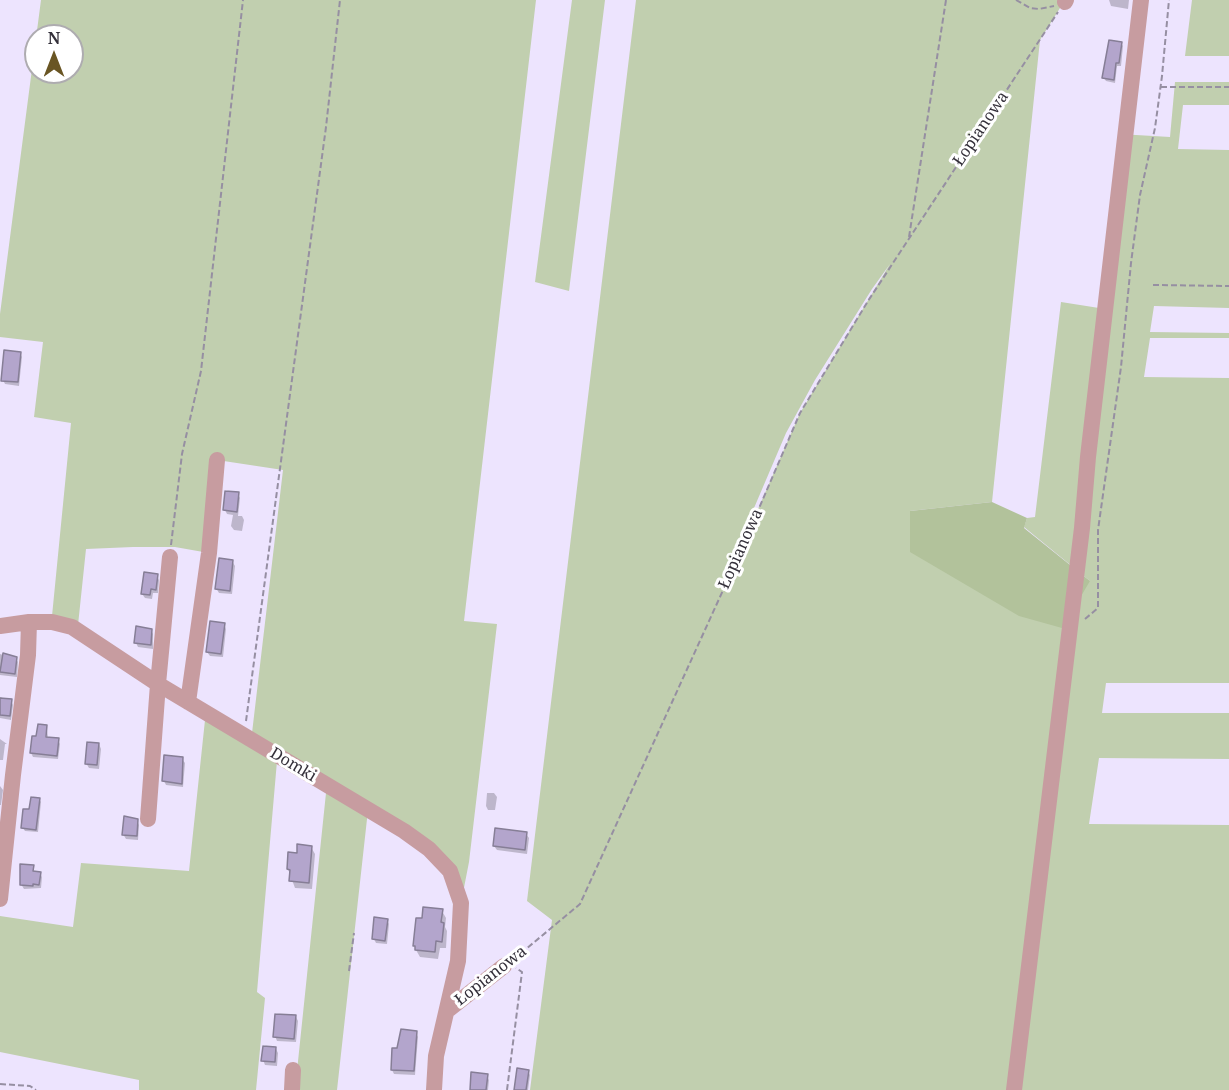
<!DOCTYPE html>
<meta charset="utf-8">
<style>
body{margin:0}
#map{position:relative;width:1229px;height:1090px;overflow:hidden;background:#ede4fe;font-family:"Noto Serif",serif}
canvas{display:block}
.north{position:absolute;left:24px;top:24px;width:60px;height:60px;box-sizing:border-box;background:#fff;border:2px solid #aeacb0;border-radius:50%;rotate:0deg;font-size:16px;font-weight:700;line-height:24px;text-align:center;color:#34303a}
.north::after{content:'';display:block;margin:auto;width:21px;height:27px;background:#695523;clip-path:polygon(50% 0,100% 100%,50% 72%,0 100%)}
</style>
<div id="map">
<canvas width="1229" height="1090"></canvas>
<div class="north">N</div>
</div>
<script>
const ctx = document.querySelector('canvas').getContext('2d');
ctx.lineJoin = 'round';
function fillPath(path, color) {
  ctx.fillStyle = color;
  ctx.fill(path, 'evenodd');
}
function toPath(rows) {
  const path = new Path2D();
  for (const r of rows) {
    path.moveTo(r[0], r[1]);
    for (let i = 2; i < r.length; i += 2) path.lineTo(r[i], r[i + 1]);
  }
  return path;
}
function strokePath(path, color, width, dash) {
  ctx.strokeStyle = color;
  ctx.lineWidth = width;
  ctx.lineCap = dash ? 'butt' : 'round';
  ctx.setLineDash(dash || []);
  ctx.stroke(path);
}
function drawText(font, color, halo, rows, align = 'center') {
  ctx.font = font + ' "Noto Serif",serif';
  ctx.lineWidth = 6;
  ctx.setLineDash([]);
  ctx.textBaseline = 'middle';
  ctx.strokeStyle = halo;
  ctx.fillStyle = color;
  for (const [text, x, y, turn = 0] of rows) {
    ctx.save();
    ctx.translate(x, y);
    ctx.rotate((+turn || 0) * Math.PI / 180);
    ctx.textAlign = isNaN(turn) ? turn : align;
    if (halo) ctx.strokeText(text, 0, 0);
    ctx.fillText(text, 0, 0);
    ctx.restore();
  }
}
const green = toPath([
 [41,0,536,0,464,621,497,624,469,862,461,903,450,871,368,810,337,1090,295,1090,326,793,277,761,257,992,265,998,256,1090,139,1090,139,1080,0,1052,0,916,73,927,81,863,189,871,205,720,252,733,283,470,217,460,209,553,175,547,133,547,86,549,78,625,52,616,71,423,34,417,43,342,0,337,0,314],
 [36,36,72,36,72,72,36,72],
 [572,0,605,0,569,291,535,282],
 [636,0,1065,0,1040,40,992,502,910,511,1090,581,1024,527,1027,518,1035,517,1061,302,1099,308,1119,134,1170,137,1175,82,1229,82,1229,105,1183,105,1178,149,1229,150,1229,308,1154,306,1150,332,1229,333,1229,338,1150,338,1144,377,1229,378,1229,683,1106,683,1102,713,1229,713,1229,759,1099,758,1089,824,1229,825,1229,1090,530,1090,552,920,527,901],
 [890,264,800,413,734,564,731,562,786,433,815,380,872,289],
 [1192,0,1229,0,1229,56,1185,56]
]);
const forest = toPath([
 [992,502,1027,518,1024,528,1090,581,1062,628,1019,616,910,552,910,511]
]);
const shadow = toPath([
 [1109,0,1129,0,1128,9,1111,6],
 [1121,43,1123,46,1121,66,1117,66,1115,83,1106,81,1104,78],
 [20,353,22,357,19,386,5,384,3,380],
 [238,494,240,498,238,516,242,516,244,520,242,531,234,530,231,526,233,515,227,514,225,510],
 [232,561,235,566,232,594,219,593,216,588],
 [157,576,159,580,158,593,153,593,152,599,145,598,142,594],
 [224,624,226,629,223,657,210,656,207,652],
 [151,630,153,634,153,649,138,647,136,643],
 [0,654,16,659,18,662,17,677,0,675],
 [0,697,11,701,13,705,11,720,0,718],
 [46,727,46,744,48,730,48,738,58,740,60,744,58,759,33,757,31,753,37,738],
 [0,739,7,744,5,744,3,760,0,760],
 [99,744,101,749,99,769,89,768,86,763],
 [182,759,185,763,183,787,166,785,164,781],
 [0,786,3,790,1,805,0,805],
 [487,793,494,793,497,797,495,810,488,810,486,806],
 [39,799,41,802,38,832,25,831,23,828],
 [137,821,139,825,138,840,126,839,123,834],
 [526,834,529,838,527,854,497,850,494,846],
 [311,847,315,854,312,889,295,888,288,869,298,855],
 [33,866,35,873,40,873,42,877,41,888,24,889,21,884],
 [442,911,446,918,445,927,447,931,446,948,440,948,438,959,420,957,416,950,423,920],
 [387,920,389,924,387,944,376,943,374,939],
 [296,1017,298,1021,296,1042,277,1041,275,1036],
 [416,1033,418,1037,415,1075,394,1074,392,1070],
 [276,1049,278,1053,277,1066,265,1065,263,1060],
 [528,1071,530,1075,528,1090,516,1090],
 [487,1076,489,1080,488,1090,471,1090]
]);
const building = toPath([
 [1109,40,1122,42,1119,63,1116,63,1114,80,1102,78,1109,40],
 [4,350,21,352,18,382,1,381,4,350],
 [225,491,239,492,237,512,223,510,225,491],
 [219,558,233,560,230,591,215,589,219,558],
 [144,572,158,574,156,590,151,589,150,595,141,594,144,572],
 [210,621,225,623,221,654,206,652,210,621],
 [136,626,152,629,151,645,134,643,136,626],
 [3,653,17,657,15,674,0,672,3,653],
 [0,698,12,699,10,716,0,715,0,698],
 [38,724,47,725,46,737,59,738,57,756,30,753,32,736,36,736,38,724],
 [87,742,99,743,97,765,85,764,87,742],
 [164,755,183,757,182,784,162,781,164,755],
 [31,797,40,798,36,830,21,828,23,809,29,809,31,797],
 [124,816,138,819,137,836,122,835,124,816],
 [495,828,527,832,525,850,493,846,495,828],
 [297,844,312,846,309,883,289,881,290,870,287,869,288,852,297,853,297,844],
 [20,864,34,865,33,871,41,872,39,885,33,884,33,886,20,885,20,864],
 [423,907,443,909,441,922,444,923,442,942,436,941,435,952,415,950,415,946,413,946,416,918,422,918,423,907],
 [374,917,388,919,385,941,372,939,374,917],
 [275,1014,296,1015,294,1039,273,1037,275,1014],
 [401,1029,417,1031,414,1071,391,1070,392,1048,397,1048,401,1029],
 [263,1046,276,1047,275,1062,261,1061,263,1046],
 [517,1068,529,1070,526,1090,514,1090,517,1068],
 [471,1072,488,1074,486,1090,470,1090,471,1072]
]);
const path = toPath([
 [1016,0,1030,8,1039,9,1054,6],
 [1161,87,1229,87],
 [909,237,946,0],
 [1153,285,1229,286],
 [171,545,182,454,201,371,243,0],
 [1085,619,1098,608,1098,530,1121,367,1131,263,1140,195,1155,128,1162,76,1169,0],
 [246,721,326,127,340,0],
 [514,959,580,904,735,564,800,413,868,301,1058,12],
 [349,971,354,933],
 [0,1084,30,1086,36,1090],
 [507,1090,522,972,516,968]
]);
const minor = toPath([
 [1065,2,1066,0],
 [0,626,29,622,52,622,72,627,158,684,404,831,429,849,450,871,461,903,458,961,436,1056,434,1090],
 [188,702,209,553,217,460],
 [148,819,158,684,170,557],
 [0,899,13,775,28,655,29,622],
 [448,1010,504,966],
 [292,1090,293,1070],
 [1014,1090,1082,528,1088,457,1141,0]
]);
const streetNames = [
 ["Łopianowa",981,129,-56],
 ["Łopianowa",741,549,-66],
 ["Domki",293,765,31],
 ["Łopianowa",491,976,-38]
];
fillPath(green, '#c1cfaf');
fillPath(forest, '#b2c29b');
fillPath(shadow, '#0003');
fillPath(building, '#b3a5cc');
strokePath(building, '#867e96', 1.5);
strokePath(path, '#968fa2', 2, [6, 3]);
strokePath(minor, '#c79ca0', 16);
drawText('16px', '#34303a', '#fff', streetNames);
</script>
